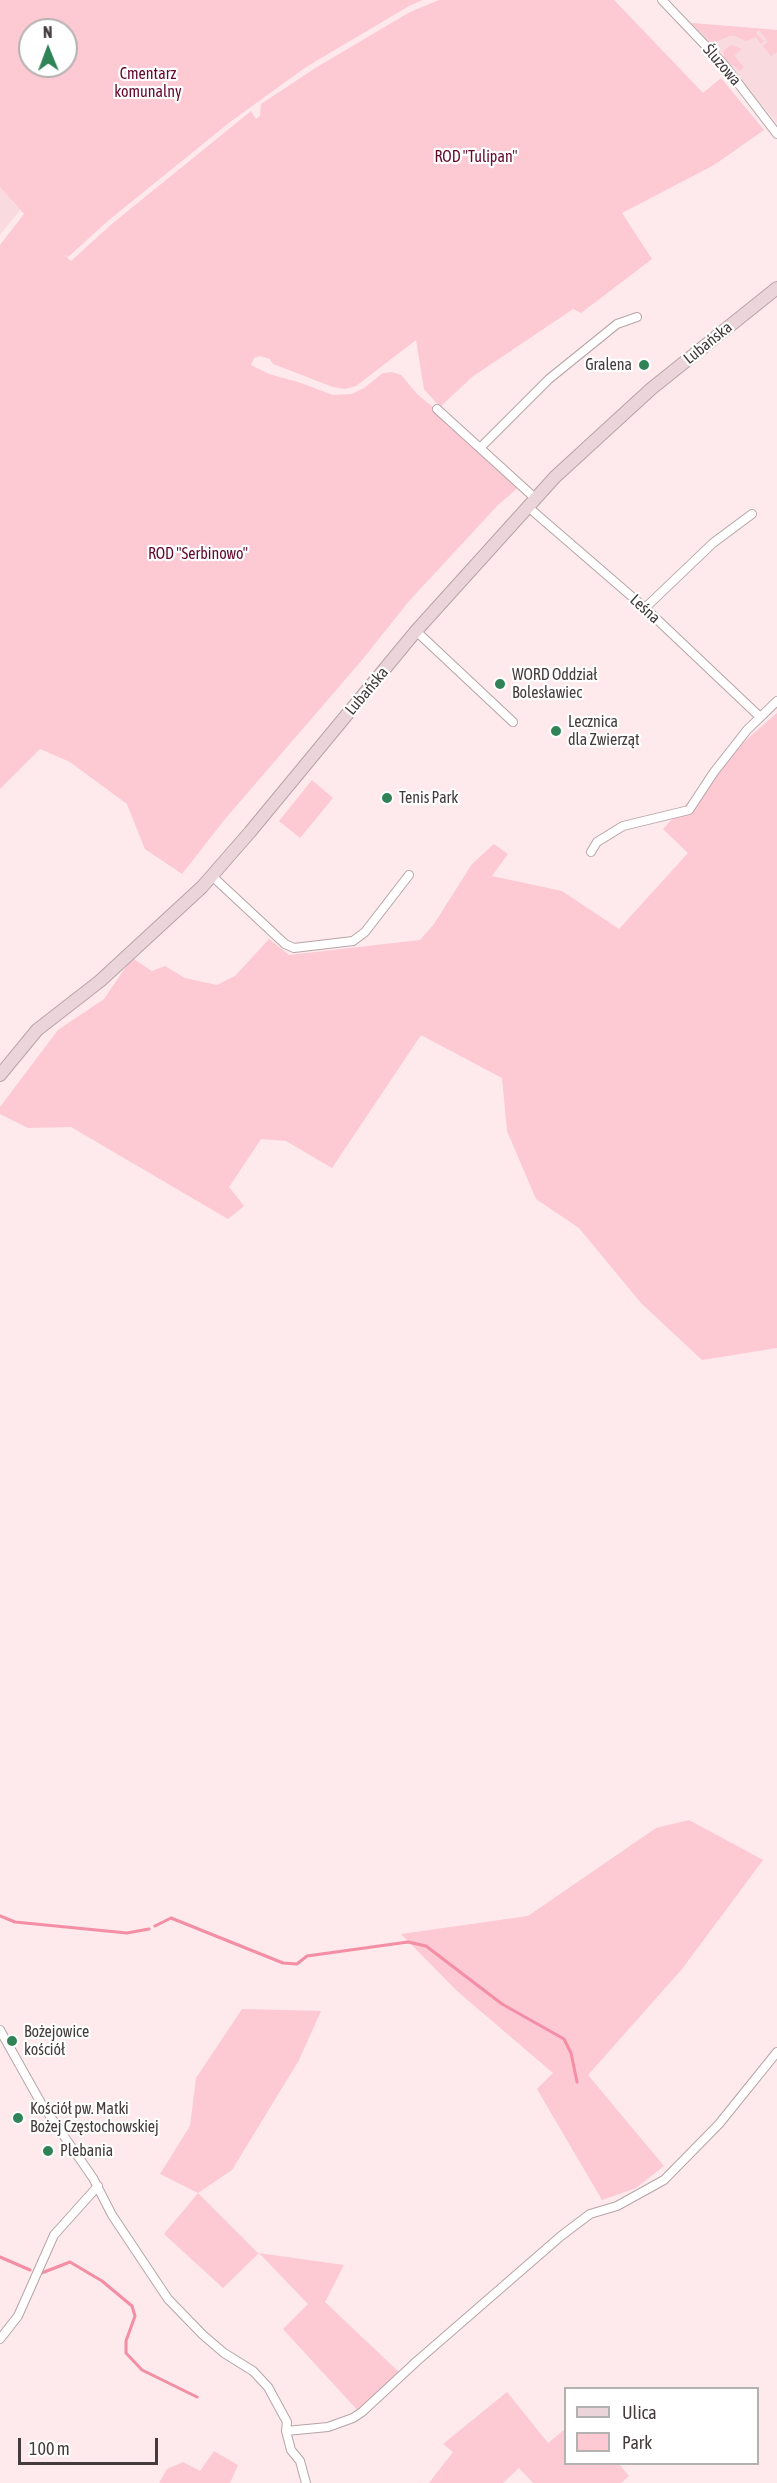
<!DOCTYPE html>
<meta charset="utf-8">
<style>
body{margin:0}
#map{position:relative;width:777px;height:2483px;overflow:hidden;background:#fee9ec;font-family:"Asap Condensed",sans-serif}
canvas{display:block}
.legend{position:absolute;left:564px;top:2387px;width:195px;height:78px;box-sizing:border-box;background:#fff;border:2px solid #b4b1b1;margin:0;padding:8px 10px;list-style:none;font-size:18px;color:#433b3c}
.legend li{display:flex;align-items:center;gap:12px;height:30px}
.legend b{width:30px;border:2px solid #b4b1b1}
.north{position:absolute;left:18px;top:18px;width:60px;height:60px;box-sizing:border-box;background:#fff;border:2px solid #b4b1b1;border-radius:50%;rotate:359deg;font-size:16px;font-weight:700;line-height:24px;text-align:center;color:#433b3c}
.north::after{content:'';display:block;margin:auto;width:21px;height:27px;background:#2f8356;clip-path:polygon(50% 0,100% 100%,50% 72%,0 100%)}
.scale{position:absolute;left:18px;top:2438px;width:140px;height:27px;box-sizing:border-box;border:3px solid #433b3c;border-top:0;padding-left:8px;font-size:18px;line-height:21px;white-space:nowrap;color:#433b3c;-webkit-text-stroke:4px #fff;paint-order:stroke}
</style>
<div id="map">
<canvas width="777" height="2483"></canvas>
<ul class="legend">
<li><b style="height:8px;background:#ecd5da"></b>Ulica</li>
<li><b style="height:16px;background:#fdc9d3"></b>Park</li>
</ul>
<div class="north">N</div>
<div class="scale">100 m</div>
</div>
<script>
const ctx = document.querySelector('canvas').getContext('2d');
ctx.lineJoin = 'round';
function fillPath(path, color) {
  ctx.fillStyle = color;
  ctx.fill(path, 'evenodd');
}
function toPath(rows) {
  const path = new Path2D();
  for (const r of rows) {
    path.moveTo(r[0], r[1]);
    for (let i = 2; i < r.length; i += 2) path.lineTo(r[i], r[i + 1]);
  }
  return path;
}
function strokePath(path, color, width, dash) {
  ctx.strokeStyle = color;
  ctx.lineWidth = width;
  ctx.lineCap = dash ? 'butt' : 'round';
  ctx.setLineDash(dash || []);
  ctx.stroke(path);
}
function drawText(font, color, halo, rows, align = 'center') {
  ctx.font = font + ' "Asap Condensed",sans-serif';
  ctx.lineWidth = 4.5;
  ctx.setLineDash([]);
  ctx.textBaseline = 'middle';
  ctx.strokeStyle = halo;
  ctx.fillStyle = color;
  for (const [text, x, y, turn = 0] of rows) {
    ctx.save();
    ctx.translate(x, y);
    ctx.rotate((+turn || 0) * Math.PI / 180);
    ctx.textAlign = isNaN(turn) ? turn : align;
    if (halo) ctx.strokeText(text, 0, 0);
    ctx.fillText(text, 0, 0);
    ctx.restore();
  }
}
const built = toPath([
 [691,23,777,30,777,123,736,74],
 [0,187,20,210,0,235]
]);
const green = toPath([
 [0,0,423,0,409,6,306,67,230,122,109,220,68,257,64,254,71,261,113,223,251,111,256,119,260,116,261,104,317,67,410,12,439,0,614,0,703,93,721,78,764,130,714,165,622,213,652,259,581,313,573,309,472,377,440,407,424,389,416,340,356,386,345,389,333,387,273,364,270,359,260,356,254,358,251,365,269,374,298,382,333,395,352,394,364,388,383,373,392,372,401,375,417,394,481,447,520,486,498,505,409,601,362,660,225,819,182,874,145,849,127,804,70,762,40,749,0,789,0,245,24,214,0,187],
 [30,30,66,30,66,66,30,66],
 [691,23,777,30,777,52,771,56,763,46,768,42,759,30,756,33,764,41,761,44,756,37,746,41,735,36,730,36,712,43],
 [731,45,742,49,734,56,744,67,740,71,733,65,731,66,724,58,724,50],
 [777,713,777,1348,702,1360,641,1303,579,1228,536,1199,507,1131,502,1078,421,1035,332,1168,286,1141,261,1139,229,1187,244,1206,228,1219,71,1127,28,1128,0,1114,0,1107,58,1030,104,999,132,958,152,971,165,966,185,978,217,985,235,976,269,939,289,955,420,940,434,924,472,864,494,844,508,854,492,876,562,891,619,929,688,853,663,829,746,740],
 [312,780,333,798,300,838,279,821],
 [689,1820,763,1860,682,1969,588,2075,664,2166,636,2188,602,2200,537,2089,553,2073,457,1991,401,1934,528,1916,656,1828],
 [242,2009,321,2011,299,2060,232,2170,198,2193,258,2253,344,2265,325,2302,401,2374,360,2413,283,2329,308,2304,259,2253,223,2288,164,2234,198,2193,160,2174,190,2126,196,2078],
 [507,2392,548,2443,565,2429,566,2464,619,2464,629,2476,621,2483,533,2483,519,2468,503,2483,429,2483,453,2452,443,2444],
 [214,2451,238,2465,230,2483,159,2483,167,2469,183,2462,200,2471]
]);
const stream = toPath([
 [0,1916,15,1922,127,1933,149,1929],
 [155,1926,171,1918,283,1963,297,1964,307,1956,408,1942,426,1946,502,2004,564,2039,571,2053,577,2082],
 [0,2257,30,2270],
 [39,2274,70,2262,102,2281,132,2306,135,2316,126,2341,126,2353,142,2370,197,2397]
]);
const street = toPath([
 [662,0,725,66,777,134],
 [437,409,536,499],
 [481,447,549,379,617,324,637,317],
 [527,506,645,608,759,716],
 [645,608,713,543,752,514],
 [416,631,513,722],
 [591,852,597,842,623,826,689,810,714,772,747,730,777,701],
 [212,876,285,944,294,948,353,941,365,932,409,875],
 [0,2030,41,2103,93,2178,112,2215,168,2299,203,2335,224,2353,253,2371,268,2387,287,2422,286,2431,291,2450,300,2461,306,2483],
 [0,2339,18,2316,54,2235,98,2186],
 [286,2431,328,2427,353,2418,362,2412,417,2361,561,2236,590,2214,617,2206,664,2180,719,2124,777,2052]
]);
const secondary = toPath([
 [0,1075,37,1030,100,981,202,887,250,832,416,631,555,477,651,389,777,288]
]);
const markers = [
 [644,365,6,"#2f8356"],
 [500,684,6,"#2f8356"],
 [556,731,6,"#2f8356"],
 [387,798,6,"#2f8356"],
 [12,2041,6,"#2f8356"],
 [18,2118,6,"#2f8356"],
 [48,2151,6,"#2f8356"]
];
const streetNames = [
 ["Śluzowa",722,65,49],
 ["Lubańska",708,343,-39],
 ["Leśna",645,609,42],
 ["Lubańska",367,691,-50]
];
const parkNames = [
 ["Cmentarz",148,74],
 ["komunalny",148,92],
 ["ROD \"Tulipan\"",476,157],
 ["ROD \"Serbinowo\"",198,554]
];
const poiNames = [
 ["Gralena",632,365,"right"],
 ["WORD Oddział",512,675],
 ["Bolesławiec",512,693],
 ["Lecznica",568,722],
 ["dla Zwierząt",568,740],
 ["Tenis Park",399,798],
 ["Bożejowice",24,2032],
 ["kościół",24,2050],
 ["Kościół pw. Matki",30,2109],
 ["Bożej Częstochowskiej",30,2127],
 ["Plebania",60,2151]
];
fillPath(built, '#f8dadf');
fillPath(green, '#fdc9d3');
strokePath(stream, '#f38ea4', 3);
strokePath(street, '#b7a4a7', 10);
strokePath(secondary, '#b7a4a7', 14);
strokePath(street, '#fff', 8);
strokePath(secondary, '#ecd5da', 12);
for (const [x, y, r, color] of markers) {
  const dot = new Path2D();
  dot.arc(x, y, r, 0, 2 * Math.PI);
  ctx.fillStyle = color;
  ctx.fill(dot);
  strokePath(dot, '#fff', 2);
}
drawText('16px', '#433b3c', '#fff', streetNames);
drawText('16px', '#64092b', '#fff', parkNames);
drawText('16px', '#433b3c', '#fff', poiNames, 'left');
</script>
